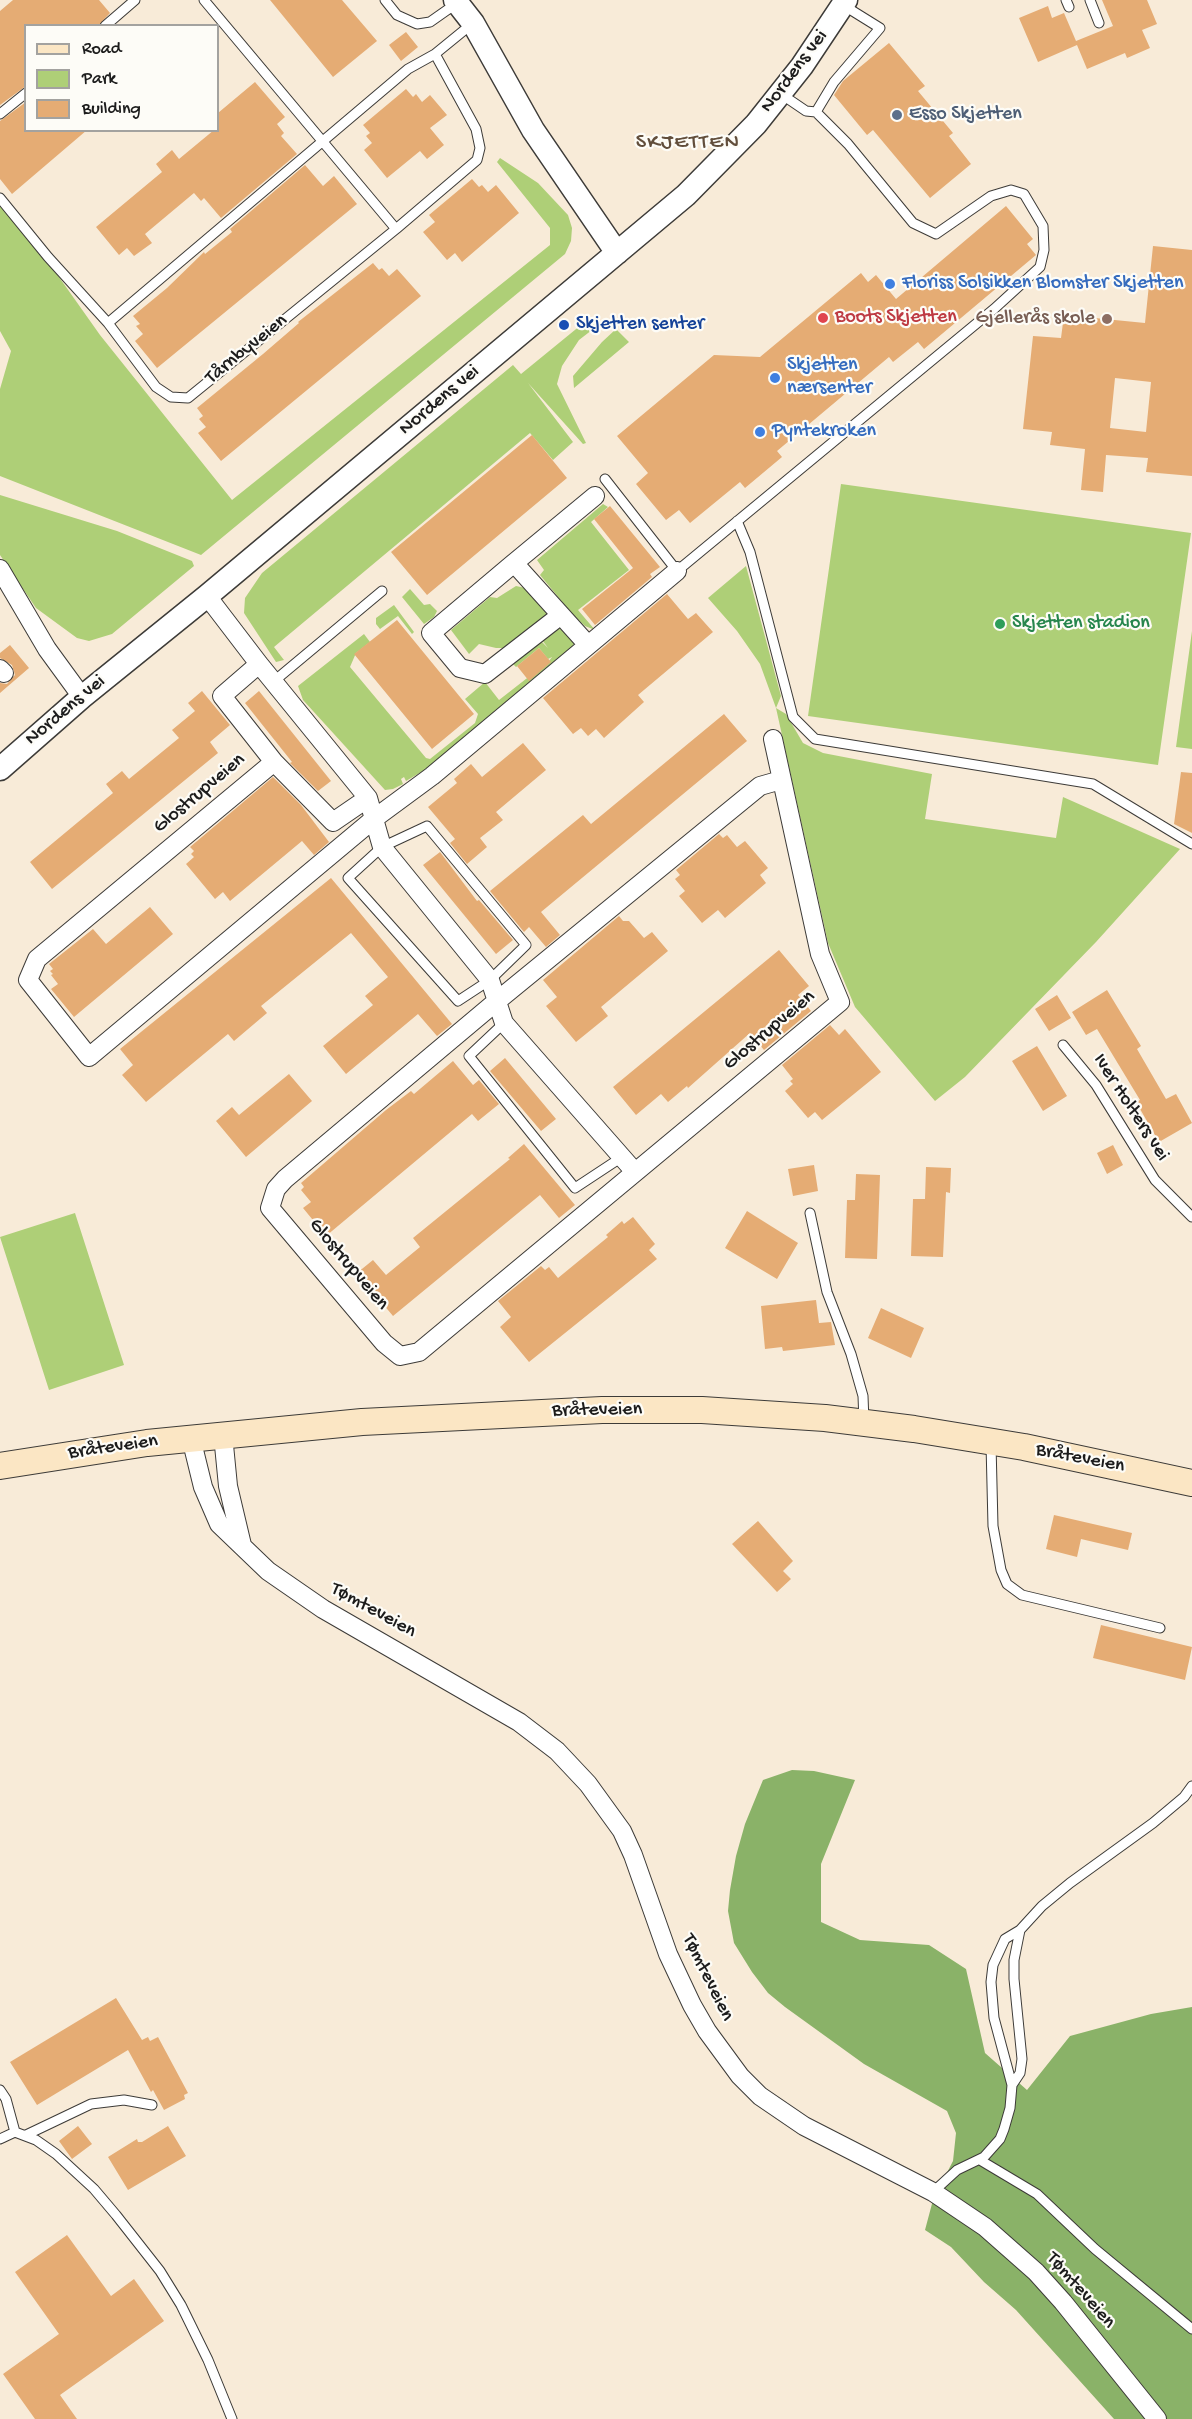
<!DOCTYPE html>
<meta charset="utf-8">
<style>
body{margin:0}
#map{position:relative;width:1192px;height:2419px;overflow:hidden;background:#f8ebd8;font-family:"Gochi Hand",sans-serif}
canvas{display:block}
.legend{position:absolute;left:24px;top:24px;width:195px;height:108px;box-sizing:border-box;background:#fdfcf7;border:2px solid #a3a29f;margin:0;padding:8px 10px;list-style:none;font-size:18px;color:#1c1c1c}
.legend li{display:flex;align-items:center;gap:12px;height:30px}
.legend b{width:30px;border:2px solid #a3a29f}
</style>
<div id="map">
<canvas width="1192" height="2419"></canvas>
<ul class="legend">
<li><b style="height:8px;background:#fbe6c4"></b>Road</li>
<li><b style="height:16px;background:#aecf77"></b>Park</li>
<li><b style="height:16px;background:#e5ac74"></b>Building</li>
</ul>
</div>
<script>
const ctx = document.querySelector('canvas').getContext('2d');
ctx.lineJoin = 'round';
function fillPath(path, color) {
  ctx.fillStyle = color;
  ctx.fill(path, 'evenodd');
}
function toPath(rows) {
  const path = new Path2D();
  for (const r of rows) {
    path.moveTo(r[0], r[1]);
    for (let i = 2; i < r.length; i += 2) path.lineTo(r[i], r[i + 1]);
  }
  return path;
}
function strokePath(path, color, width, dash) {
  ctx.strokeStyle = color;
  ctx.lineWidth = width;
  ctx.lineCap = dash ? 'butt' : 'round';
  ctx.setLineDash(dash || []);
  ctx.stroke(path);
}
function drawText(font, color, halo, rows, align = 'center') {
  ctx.font = font + ' "Gochi Hand",sans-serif';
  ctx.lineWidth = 4.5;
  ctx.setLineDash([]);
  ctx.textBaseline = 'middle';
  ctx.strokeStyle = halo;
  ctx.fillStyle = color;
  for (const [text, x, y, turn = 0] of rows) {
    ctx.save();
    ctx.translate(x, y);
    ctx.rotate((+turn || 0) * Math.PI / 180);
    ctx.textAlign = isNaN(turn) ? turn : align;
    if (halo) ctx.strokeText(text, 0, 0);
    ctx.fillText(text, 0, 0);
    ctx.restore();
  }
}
const green = toPath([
 [500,158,538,183,568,215,572,228,571,241,565,254,201,555,0,476,0,389,11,351,0,331,0,202,20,222,100,335,232,500,550,245,550,228,497,162],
 [594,318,601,323,579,340,562,366,557,384,586,443,583,444,528,383,573,442,553,460,530,433,274,647,284,660,276,662,244,613,245,598,262,573,513,365,521,374,581,325,585,329],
 [616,329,629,342,574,388,573,376,602,342],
 [841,484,1191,533,1158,765,808,716],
 [0,495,117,531,192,561,194,566,112,634,89,641,77,638,36,608,0,555],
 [603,504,608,507,591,522,629,570,578,610,595,630,585,626,573,615,540,575,544,570,537,560],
 [746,566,781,696,776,708,786,714,803,743,823,753,932,774,925,819,1056,838,1063,797,1180,849,1096,942,965,1077,935,1101,855,1007,828,943,776,708,760,664,737,631,708,598],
 [516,586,530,589,551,613,511,648,496,648,479,644,469,654,451,630,490,597,497,598],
 [410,589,424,605,430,604,437,611,434,617,424,624,402,597],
 [394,605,414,632,412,634,398,616,380,629,376,624,376,618],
 [560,629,570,634,574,643,572,650,428,768,406,781,404,777,401,779,403,784,393,789,385,790,303,700,298,686,364,634,370,642,356,653,350,667,426,758,430,759,475,723,478,714,465,699,485,682,499,700,549,661,552,657,548,659,539,648,516,667,512,663,540,640,548,648,542,640,554,630],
 [1192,631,1192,749,1176,747],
 [75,1213,124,1365,49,1390,0,1237]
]);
const forest = toPath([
 [792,1770,814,1771,855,1780,821,1864,821,1922,860,1940,929,1945,966,1969,985,2053,1027,2090,1070,2036,1151,2014,1192,2007,1192,2419,1114,2419,1016,2310,984,2282,951,2247,925,2230,933,2200,953,2161,956,2133,947,2111,864,2064,785,2007,768,1993,752,1972,734,1943,728,1911,730,1890,736,1856,745,1824,763,1780]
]);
const building = toPath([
 [13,0,99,0,110,13,98,26,26,26,26,86,0,105,0,11],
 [270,0,342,0,377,41,333,77],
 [1102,0,1147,0,1157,24,1142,30,1150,48,1127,58,1125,53,1087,69,1077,45,1038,62,1019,18,1048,6,1052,18,1064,13,1076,41,1113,26],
 [406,32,418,47,401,61,389,45],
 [889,43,925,86,918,91,953,133,949,136,971,164,930,198,873,130,867,135,834,95,843,81],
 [255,82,285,117,277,124,284,133,281,136,297,154,221,218,204,198,201,201,194,193,145,234,152,243,134,256,127,248,119,255,96,227,162,172,156,164,172,150,179,159,214,130,218,130,218,113],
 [406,89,413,97,416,94,422,102,430,95,447,115,430,128,444,145,427,159,420,151,387,178,364,150,372,143,366,136,370,133,363,125],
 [26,102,26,130,87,130,12,194,0,179,0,121],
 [305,165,323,186,334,176,357,204,157,368,135,341,143,334,136,326,140,324,133,316,167,288,204,252,205,254,232,232,230,229],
 [472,179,479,187,482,185,488,192,496,185,519,213,462,262,455,253,447,260,423,232,435,222,429,215],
 [1006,206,1033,239,1027,244,1036,255,924,349,918,342,893,362,889,357,777,451,782,457,745,488,740,482,690,523,679,510,666,520,636,484,648,473,617,436,714,355,760,357,861,273,868,282,876,275,896,299],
 [1153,246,1192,250,1192,476,1146,472,1148,458,1106,455,1103,492,1081,490,1085,449,1050,445,1052,432,1023,429,1033,336,1061,338,1064,315,1145,323],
 [1115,378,1151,382,1146,432,1110,428],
 [373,263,379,270,382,268,389,276,397,269,421,296,221,461,198,433,206,427,199,419,203,416,197,408,263,354,299,323,298,322],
 [532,435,567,478,427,595,391,552],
 [610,506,660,567,650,574,652,577,595,625,582,609,633,568,594,519],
 [667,594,688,619,696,613,713,632,638,695,644,702,604,738,596,729,588,736,581,728,573,734,543,698],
 [397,620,474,714,432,749,354,654],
 [10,645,29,668,0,693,0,683,7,684,15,675,12,665,0,658,0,653],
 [539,648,551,662,529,681,517,666],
 [202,691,230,725,210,742,218,753,52,889,30,862,113,793,106,784,122,771,129,779,179,738,172,730,195,711,188,703],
 [259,691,331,781,318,791,290,763,292,762,245,703],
 [724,714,747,741,541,912,560,935,546,947,529,927,524,932,490,891,583,815,591,824],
 [523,743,546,770,496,812,503,820,480,838,487,847,467,864,450,843,455,839,428,807,457,783,454,779,471,764,482,777],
 [1181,772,1192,773,1192,833,1174,824],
 [273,777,301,805,329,842,314,855,302,841,230,901,223,892,215,899,186,864,194,857,191,854,194,851,190,847],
 [719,834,723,838,727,835,737,847,745,841,768,868,760,875,766,883,725,918,718,910,702,923,679,896,685,891,675,879,680,875,676,870],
 [440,852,477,901,479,900,513,940,496,954,423,865],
 [331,878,452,1024,437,1036,418,1014,346,1074,323,1046,373,1005,365,996,388,977,351,933,261,1006,267,1013,234,1041,228,1034,146,1102,122,1075,133,1065,120,1049],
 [150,907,173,934,74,1017,51,989,58,984,51,975,53,974,50,971,53,969,49,964,93,929,106,944],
 [619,916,623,921,629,921,644,938,652,932,668,951,601,1007,608,1016,576,1042,546,1006,557,997,543,980],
 [779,950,809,986,798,995,811,1011,764,1050,750,1033,688,1088,687,1086,668,1102,661,1094,636,1115,613,1087],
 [1107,990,1141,1046,1137,1049,1166,1099,1176,1094,1192,1123,1159,1142,1136,1102,1140,1100,1097,1029,1086,1035,1072,1012],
 [1057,995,1071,1018,1049,1031,1035,1009],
 [830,1025,839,1035,845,1029,881,1072,822,1120,815,1112,808,1118,785,1091,793,1084,790,1081,793,1079,782,1065],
 [1037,1046,1067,1096,1043,1111,1012,1061],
 [505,1058,556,1119,541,1131,490,1071],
 [453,1061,473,1085,479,1080,499,1104,478,1121,472,1114,326,1236,303,1208,311,1202,301,1190,304,1187,301,1183,386,1110,411,1091,414,1094],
 [289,1074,312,1101,246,1157,216,1121,232,1107,239,1115],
 [524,1144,575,1205,559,1218,540,1195,393,1316,357,1273,373,1260,386,1275,420,1247,413,1238,510,1159,508,1158],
 [1113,1145,1123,1165,1107,1174,1097,1153],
 [814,1165,818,1191,793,1196,788,1169],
 [926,1167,951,1168,950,1193,946,1192,943,1257,911,1256,913,1199,925,1199],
 [856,1174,880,1175,877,1259,845,1258,847,1200,855,1200],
 [747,1211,798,1243,777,1279,725,1248],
 [633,1217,655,1244,649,1250,657,1259,529,1362,500,1327,511,1317,498,1301,541,1266,545,1270,549,1267,558,1278,608,1237,606,1235,622,1221,624,1224],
 [816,1300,819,1323,831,1322,835,1345,783,1351,782,1347,765,1349,761,1306],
 [881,1308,924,1328,911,1358,868,1338],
 [1054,1515,1132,1533,1128,1550,1081,1539,1077,1557,1046,1549],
 [758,1521,793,1561,783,1571,791,1579,777,1592,732,1544],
 [1101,1625,1192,1647,1185,1680,1093,1658],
 [116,1998,142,2040,148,2037,150,2041,158,2037,188,2093,184,2095,185,2099,164,2110,153,2090,151,2092,128,2050,37,2105,10,2062],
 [78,2126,92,2144,72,2159,59,2141],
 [168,2126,186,2156,128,2190,108,2157,137,2139,138,2142,142,2142],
 [67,2235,111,2296,134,2279,164,2321,60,2395,77,2419,35,2419,3,2374,59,2334,15,2272]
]);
const service = toPath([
 [204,0,396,229],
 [385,0,397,15,417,24,430,22,457,3],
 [1066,0,1069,7],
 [1090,0,1099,23],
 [105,26,135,0],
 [435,54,476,129,480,148,477,160,396,229,188,398,171,397,156,387,108,323,408,69,435,54,473,23],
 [781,94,806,111,816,112,834,82,880,28,843,5],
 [0,114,26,93],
 [0,198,48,257,108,323],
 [605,479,677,571,994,309,1040,267,1044,250,1043,226,1024,194,1011,190,991,196,936,234,913,223,848,144,816,112],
 [737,521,750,552,793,717,815,739,1093,784,1192,844],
 [273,682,382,591],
 [427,826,526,945,490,980,458,1001,348,878,382,847,427,826],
 [504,1023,469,1056,575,1188,622,1157],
 [1063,1045,1096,1085,1155,1180,1192,1217],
 [810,1213,827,1292,851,1354,863,1396,864,1422],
 [991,1444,993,1526,1001,1570,1007,1584,1022,1595,1160,1628],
 [1012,2085,1020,2073,1022,2059,1014,1979,1014,1960,1020,1930],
 [0,2090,6,2099,15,2132],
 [26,2135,91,2104,124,2100,152,2105],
 [0,2139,15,2132,36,2140,56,2154,94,2189,116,2215,160,2271,181,2305,208,2360,232,2419],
 [980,2160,1037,2194,1095,2249,1192,2329],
 [933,2192,957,2170,984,2157,1000,2139,1004,2129,1010,2108,1012,2085,994,2018,991,1982,993,1965,1005,1939,1020,1930,1042,1906,1070,1883,1153,1823,1184,1797,1192,1786]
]);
const minor = toPath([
 [514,563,595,496],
 [0,569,47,649,82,697],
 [207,596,259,664,368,798,382,847,490,980,504,1023,635,1172],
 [561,615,485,674,460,668,431,633,514,563,588,645],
 [259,664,222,696,274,762,37,959,28,980,89,1057,375,818,432,776,677,571],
 [0,669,4,673],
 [773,739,820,954,840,1002,419,1352,400,1356,384,1343,270,1208,276,1189,285,1179,497,1001,760,786,781,780],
 [274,762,333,822,368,798],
 [223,1435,228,1486,242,1545],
 [191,1438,203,1487,219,1524,268,1571,323,1609,519,1722,557,1751,588,1784,622,1831,633,1855,668,1954,692,2005,707,2031,740,2076,760,2096,804,2126,933,2192,985,2227,1036,2272,1063,2302,1157,2419]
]);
const tertiary = toPath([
 [455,0,473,23,533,130,617,253],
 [0,769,82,697,207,596,686,195,756,124,802,66,846,0]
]);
const secondary = toPath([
 [0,1466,147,1443,362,1422,602,1410,702,1410,825,1418,914,1429,1024,1447,1192,1483]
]);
const markers = [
 [897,115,6,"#5c6f8a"],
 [890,284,6,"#3f7fe0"],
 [823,318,6,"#e0444e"],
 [1107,319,6,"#8d6e63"],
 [564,325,6,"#1a4fb4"],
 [775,378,6,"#3f7fe0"],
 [760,432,6,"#3f7fe0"],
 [1000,624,6,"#2e9e5b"]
];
const streetNames = [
 ["Nordens vei",795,72,-53],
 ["Tårnbyveien",247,350,-39],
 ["Nordens vei",440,401,-40],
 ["Nordens vei",66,711,-40],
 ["Glostrupveien",200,794,-40],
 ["Glostrupveien",770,1031,-40],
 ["Iver Holters vei",1130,1108,57],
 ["Glostrupveien",348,1265,50],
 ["Bråteveien",597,1411,-1],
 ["Bråteveien",113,1448,-8],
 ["Bråteveien",1080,1459,11],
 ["Tømteveien",373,1611,29],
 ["Tømteveien",707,1978,64],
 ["Tømteveien",1080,2291,49]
];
const serviceNames = [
 ["Esso Skjetten",909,115]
];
const shopNames = [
 ["Floriss Solsikken Blomster Skjetten",902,284],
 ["Skjetten",787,366],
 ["nærsenter",787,389],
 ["Pyntekroken",772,432]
];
const healthNames = [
 ["Boots Skjetten",835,318]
];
const educationNames = [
 ["Gjellerås skole",1095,319]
];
const transitNames = [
 ["Skjetten senter",576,325]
];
const leisureNames = [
 ["Skjetten stadion",1012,624]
];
const quarterNames = [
 ["SKJETTEN",688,144]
];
fillPath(green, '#aecf77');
fillPath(forest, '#8ab268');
fillPath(building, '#e5ac74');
strokePath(service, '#3d3b38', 11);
strokePath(minor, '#3d3b38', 20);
strokePath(tertiary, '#3d3b38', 25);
strokePath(secondary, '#3d3b38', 28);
strokePath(service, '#fff', 9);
strokePath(minor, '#fff', 18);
strokePath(tertiary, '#fff', 22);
strokePath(secondary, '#fbe6c4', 26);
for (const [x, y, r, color] of markers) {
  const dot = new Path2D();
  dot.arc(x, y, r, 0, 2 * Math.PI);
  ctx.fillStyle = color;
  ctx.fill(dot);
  strokePath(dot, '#fdfcf7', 2);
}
drawText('20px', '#1c1c1c', '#fdfcf7', streetNames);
drawText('20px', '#4e5e75', '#fdfcf7', serviceNames, 'left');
drawText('20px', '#366cbe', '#fdfcf7', shopNames, 'left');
drawText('20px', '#be3a42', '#fdfcf7', healthNames, 'left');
drawText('20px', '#785e54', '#fdfcf7', educationNames, 'right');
drawText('20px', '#164399', '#fdfcf7', transitNames, 'left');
drawText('20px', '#27864d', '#fdfcf7', leisureNames, 'left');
ctx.letterSpacing = '1.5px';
drawText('22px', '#624e3b', '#fdfcf7', quarterNames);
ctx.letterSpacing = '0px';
</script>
